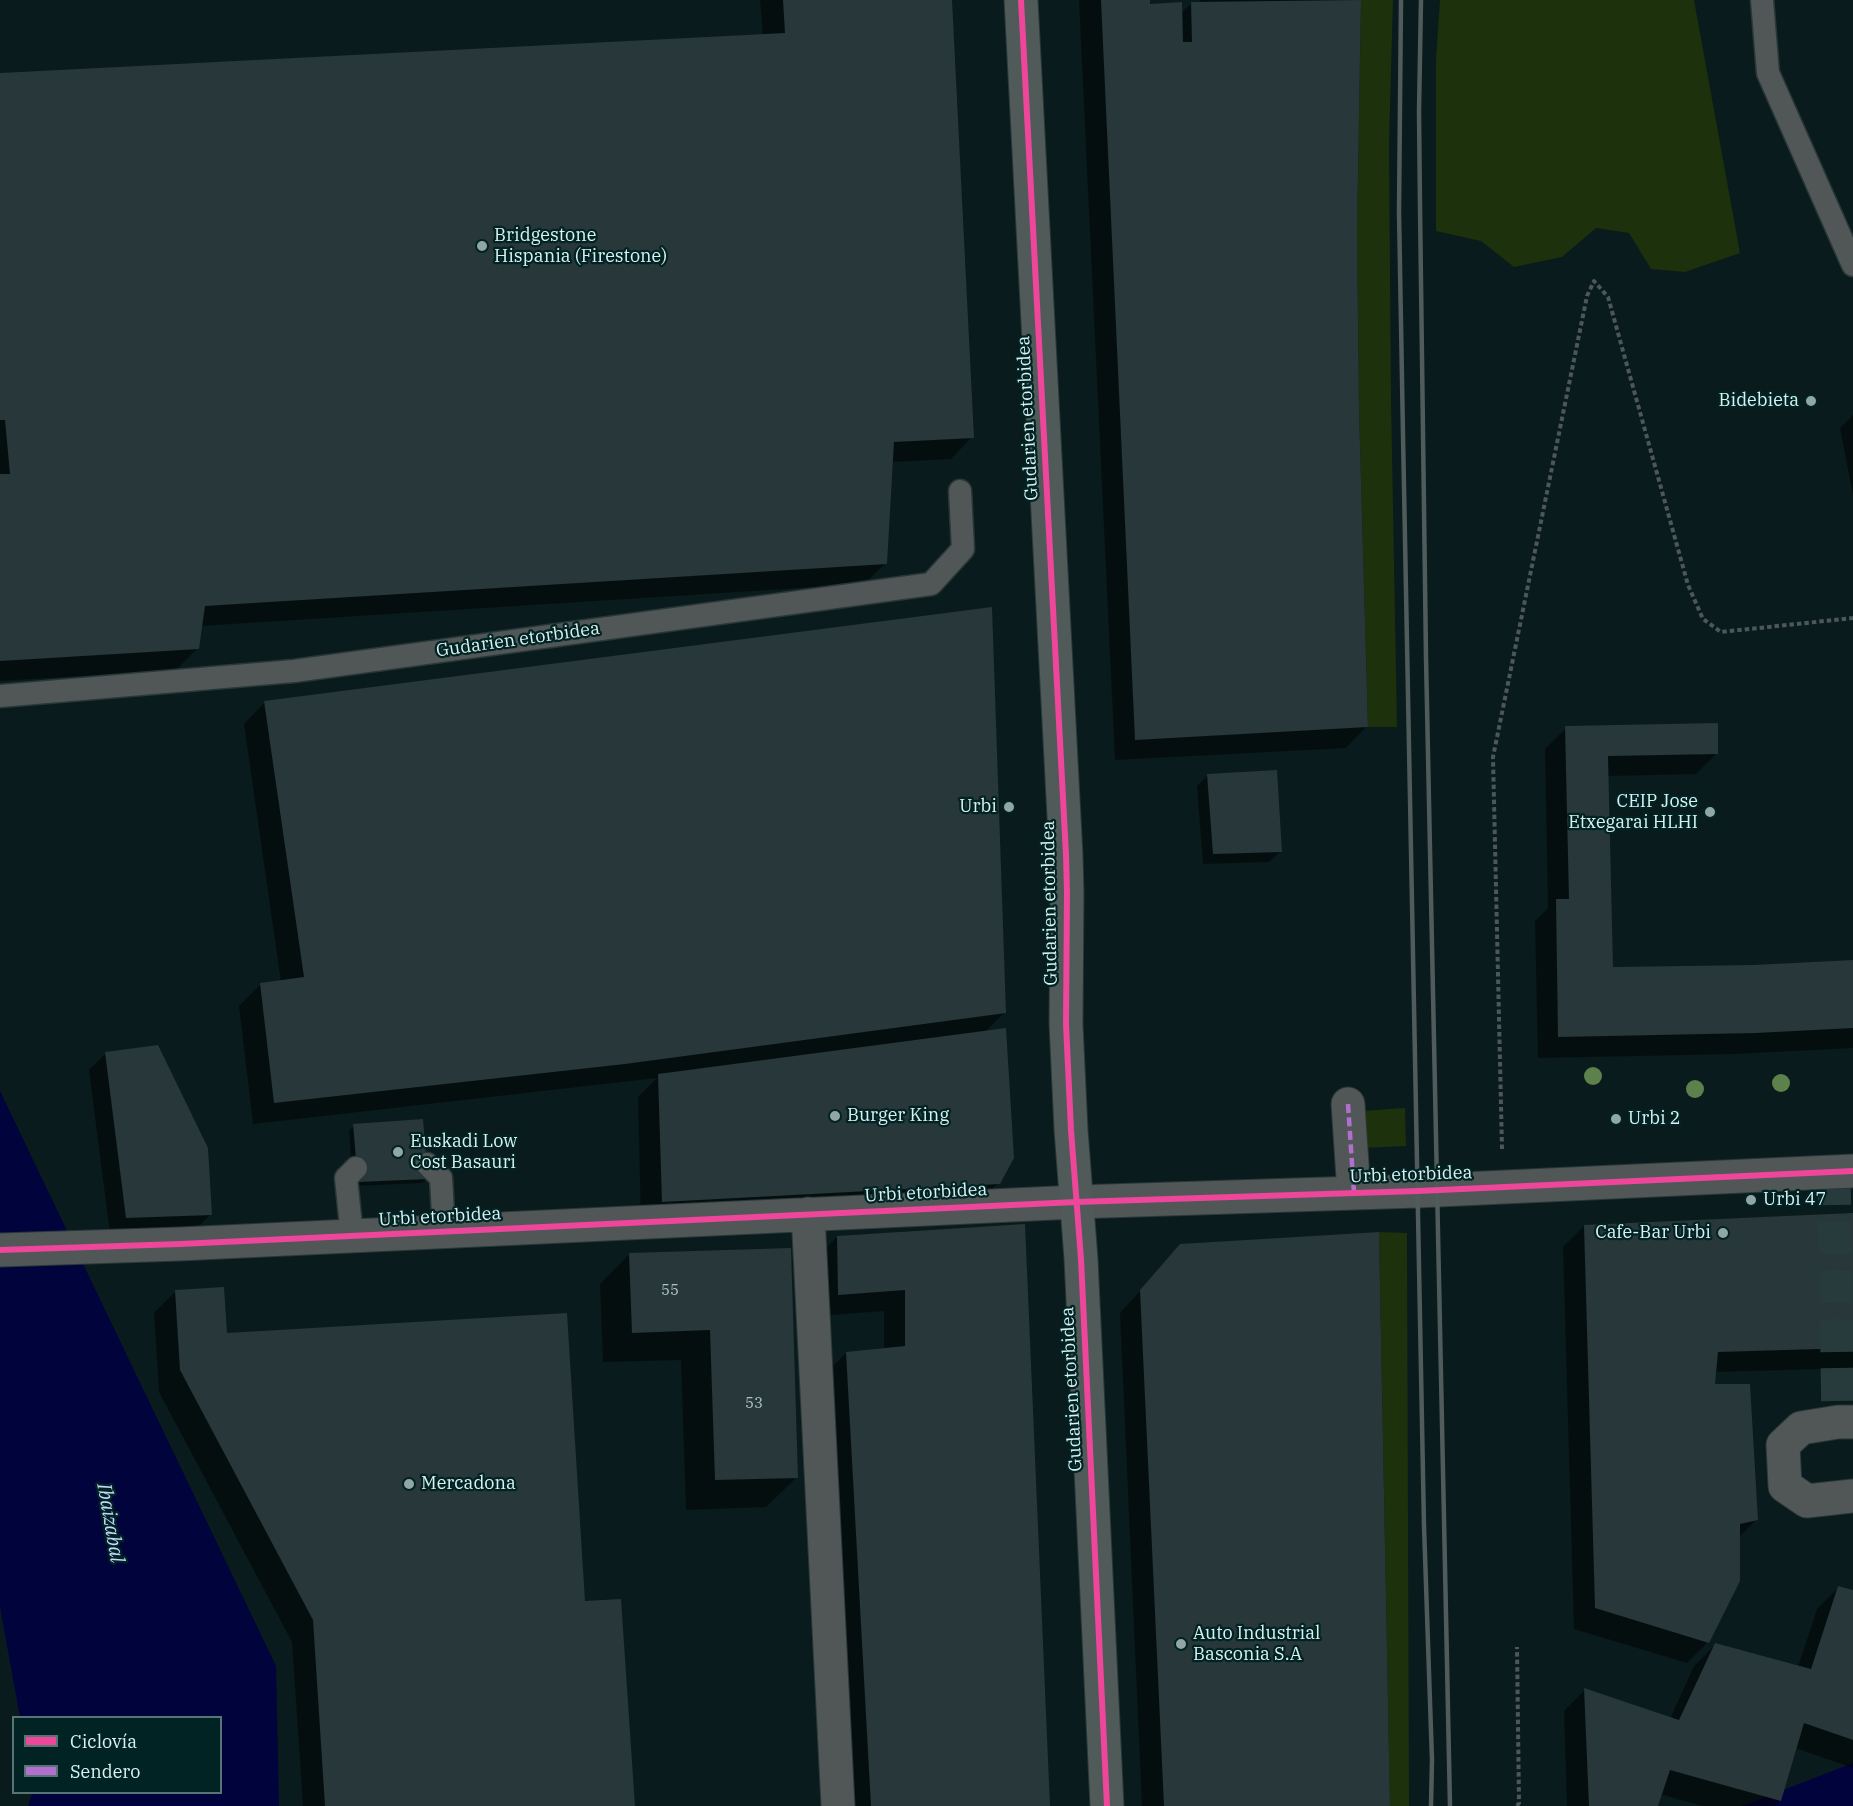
<!DOCTYPE html>
<meta charset="utf-8">
<style>
body{margin:0}
#map{position:relative;width:1853px;height:1806px;overflow:hidden;background:#091b1c;font-family:"IBM Plex Serif",serif}
canvas{display:block}
.legend{position:absolute;left:12px;top:1716px;width:210px;height:78px;box-sizing:border-box;background:#012324;border:2px solid #587576;margin:0;padding:8px 10px;list-style:none;font-size:18px;color:#daf1f1}
.legend li{display:flex;align-items:center;gap:12px;height:30px}
.legend b{width:30px;border:2px solid #587576}
</style>
<div id="map">
<canvas width="1853" height="1806"></canvas>
<ul class="legend">
<li><b style="height:8px;background:#ed469a"></b>Ciclovía</li>
<li><b style="height:8px;background:#b36fd0"></b>Sendero</li>
</ul>
</div>
<script>
const ctx = document.querySelector('canvas').getContext('2d');
ctx.lineJoin = 'round';
function fillPath(path, color) {
  ctx.fillStyle = color;
  ctx.fill(path, 'evenodd');
}
function toPath(rows) {
  const path = new Path2D();
  for (const r of rows) {
    path.moveTo(r[0], r[1]);
    for (let i = 2; i < r.length; i += 2) path.lineTo(r[i], r[i + 1]);
  }
  return path;
}
function strokePath(path, color, width, dash) {
  ctx.strokeStyle = color;
  ctx.lineWidth = width;
  ctx.lineCap = dash ? 'butt' : 'round';
  ctx.setLineDash(dash || []);
  ctx.stroke(path);
}
function drawText(font, color, halo, rows, align = 'center') {
  ctx.font = font + ' "IBM Plex Serif",serif';
  ctx.lineWidth = 4.5;
  ctx.setLineDash([]);
  ctx.textBaseline = 'middle';
  ctx.strokeStyle = halo;
  ctx.fillStyle = color;
  for (const [text, x, y, turn = 0] of rows) {
    ctx.save();
    ctx.translate(x, y);
    ctx.rotate((+turn || 0) * Math.PI / 180);
    ctx.textAlign = isNaN(turn) ? turn : align;
    if (halo) ctx.strokeText(text, 0, 0);
    ctx.fillText(text, 0, 0);
    ctx.restore();
  }
}
const green = toPath([
 [1361,0,1393,0,1389,142,1391,398,1397,727,1368,727,1359,409,1357,232],
 [1440,0,1694,0,1740,253,1685,272,1651,269,1629,233,1596,228,1562,257,1514,267,1481,241,1436,231,1436,60],
 [1405,1108,1406,1146,1363,1148,1361,1111],
 [1379,1232,1407,1233,1409,1806,1390,1806]
]);
const water = toPath([
 [0,1091,276,1666,279,1806,28,1806,32,1793,220,1792,220,1718,20,1717,0,1607],
 [1853,1763,1853,1806,1742,1806]
]);
const shadow = toPath([
 [760,0,951,0,972,437,951,459,891,462,886,563,864,584,200,626,197,649,176,670,0,681,0,74,763,36],
 [1079,0,1148,0,1149,5,1180,14,1192,3,1200,3,1200,0,1359,0,1356,232,1357,409,1367,726,1346,748,1115,760],
 [1853,415,1853,495,1840,428],
 [265,702,1005,1012,984,1033,998,1183,977,1204,641,1222,638,1097,657,1078,253,1124,239,1006,261,984,281,982,244,724],
 [1566,728,1717,753,1696,774,1607,776,1612,969,1754,966,1853,962,1853,1048,1734,1054,1538,1058,1535,921,1548,908,1545,749],
 [1208,775,1280,852,1269,862,1203,864,1197,786],
 [105,1054,210,1215,194,1231,110,1234,89,1070],
 [354,1126,427,1178,422,1183,353,1186,349,1131],
 [1853,1214,1853,1368,1714,1372,1713,1386,1756,1520,1738,1538,1708,1642,1687,1663,1574,1629,1563,1247,1584,1226],
 [1024,1225,1049,1806,849,1806,825,1374,846,1353,884,1350,884,1311,817,1316,816,1258,837,1237],
 [1181,1246,1389,1806,1142,1806,1120,1313],
 [789,1249,797,1477,766,1507,686,1510,681,1360,603,1362,600,1284,630,1254],
 [175,1292,226,1335,584,1602,633,1806,303,1806,292,1642,159,1392,154,1313],
 [1839,1587,1853,1592,1853,1768,1795,1748,1780,1801,1774,1806,1702,1806,1660,1794,1656,1806,1567,1806,1564,1711,1585,1690,1670,1719,1694,1666,1715,1645,1798,1667,1817,1609]
]);
const building = toPath([
 [783,0,952,0,974,438,894,442,887,564,205,606,199,649,0,661,0,474,10,474,5,420,0,420,0,73,785,33],
 [1101,0,1150,0,1150,4,1182,2,1183,42,1192,42,1191,2,1361,0,1357,232,1359,409,1368,727,1135,740],
 [992,607,1006,1013,625,1064,274,1103,260,983,304,977,264,701],
 [1718,723,1718,754,1608,756,1613,967,1754,965,1853,960,1853,1028,1756,1033,1558,1037,1556,899,1569,899,1565,726],
 [1277,770,1282,852,1213,854,1207,774],
 [1006,1028,1014,1158,1000,1184,662,1202,658,1074],
 [158,1045,208,1148,212,1215,126,1218,105,1052],
 [423,1119,428,1179,358,1182,353,1124],
 [1853,1213,1853,1348,1718,1352,1715,1384,1750,1384,1758,1520,1740,1524,1740,1581,1709,1643,1595,1608,1584,1225],
 [1025,1224,1050,1806,871,1806,846,1352,905,1346,905,1290,838,1295,837,1236],
 [1379,1232,1390,1806,1164,1806,1140,1290,1180,1244],
 [791,1248,798,1478,715,1480,710,1330,632,1333,629,1253],
 [224,1287,227,1333,567,1313,585,1601,621,1599,635,1806,325,1806,313,1620,180,1370,175,1290],
 [1838,1586,1853,1590,1853,1740,1804,1723,1781,1801,1670,1770,1658,1806,1589,1806,1584,1688,1679,1720,1715,1643,1811,1669]
]);
const streetTunnel = toPath([
 [1834,1172,1838,1422]
]);
const path = toPath([
 [1502,1149,1493,757,1587,296,1594,281,1608,297,1688,585,1703,619,1721,632,1853,618],
 [1517,1806,1519,1803,1517,1647]
]);
const lane = toPath([
 [1762,0,1768,73,1853,265],
 [0,696,294,671,931,584,963,549,960,491],
 [427,1164,441,1178,444,1231],
 [352,1236,346,1178,356,1168]
]);
const street = toPath([
 [1348,1104,1354,1193],
 [808,1214,838,1806],
 [0,1250,180,1244,1076,1202,1418,1191,1853,1171],
 [1853,1422,1838,1422,1801,1428,1783,1445,1785,1486,1807,1501,1853,1496]
]);
const secondary = toPath([
 [1021,0,1066,855,1067,893,1066,1024,1071,1130,1081,1259,1107,1806]
]);
const rail = toPath([
 [1401,0,1399,212,1403,435,1424,1526,1432,1760,1431,1806],
 [1421,0,1419,111,1420,207,1426,658,1450,1806]
]);
const quiet = toPath([
 [1348,1104,1354,1193]
]);
const cycleway = toPath([
 [1021,0,1066,855,1067,893,1066,1024,1071,1130,1081,1259,1107,1806],
 [0,1250,180,1244,1076,1202,1418,1191,1853,1171]
]);
const trees = [
 [1593,1076],
 [1781,1083],
 [1695,1089]
];
const markers = [
 [482,246,6,"#91a6a6"],
 [1811,401,6,"#91a6a6"],
 [1009,807,6,"#91a6a6"],
 [1710,812,6,"#91a6a6"],
 [835,1116,6,"#91a6a6"],
 [1616,1119,6,"#91a6a6"],
 [398,1152,6,"#91a6a6"],
 [1751,1200,6,"#91a6a6"],
 [1723,1233,6,"#91a6a6"],
 [409,1484,6,"#91a6a6"],
 [1181,1644,6,"#91a6a6"]
];
const numberNames = [
 ["55",670,1291],
 ["53",754,1404]
];
const poiNames = [
 ["Bridgestone",494,236],
 ["Hispania (Firestone)",494,257],
 ["Bidebieta",1799,401,"right"],
 ["CEIP Jose",1698,802,"right"],
 ["Etxegarai HLHI",1698,823,"right"],
 ["Urbi",997,807,"right"],
 ["Burger King",847,1116],
 ["Urbi 2",1628,1119],
 ["Euskadi Low",410,1142],
 ["Cost Basauri",410,1163],
 ["Urbi 47",1763,1200],
 ["Cafe-Bar Urbi",1711,1233,"right"],
 ["Mercadona",421,1484],
 ["Auto Industrial",1193,1634],
 ["Basconia S.A",1193,1655]
];
const streetNames = [
 ["Gudarien etorbidea",1028,418,-93],
 ["Gudarien etorbidea",518,640,-8],
 ["Gudarien etorbidea",1050,903,-91],
 ["Urbi etorbidea",1411,1175,-2],
 ["Urbi etorbidea",926,1193,-3],
 ["Urbi etorbidea",440,1217,-3],
 ["Gudarien etorbidea",1072,1389,-93]
];
const waterNames = [
 ["Ibaizabal",110,1523,80]
];
fillPath(green, '#1d310c');
fillPath(water, '#01043c');
fillPath(shadow, '#0007');
fillPath(building, '#27373a');
strokePath(streetTunnel, '#283b3c', 33, [33, 16]);
strokePath(lane, '#283738', 25);
strokePath(street, '#283738', 35);
strokePath(secondary, '#283738', 35);
strokePath(path, '#4e5757', 4, [4.5, 3]);
strokePath(lane, '#505756', 22);
strokePath(street, '#505756', 33);
strokePath(secondary, '#505a58', 33);
strokePath(rail, '#505c5c', 4.5);
strokePath(quiet, '#b36fd0', 4.5, [9, 4.5]);
strokePath(cycleway, '#ed469a', 6);
ctx.fillStyle = '#5d814a';
for (const [x, y] of trees) {
  ctx.beginPath();
  ctx.arc(x, y, 9, 0, 2 * Math.PI);
  ctx.fill();
}
for (const [x, y, r, color] of markers) {
  const dot = new Path2D();
  dot.arc(x, y, r, 0, 2 * Math.PI);
  ctx.fillStyle = color;
  ctx.fill(dot);
  strokePath(dot, '#012324', 2);
}
drawText('15px', '#adc2c3', null, numberNames);
drawText('18px', '#daf1f1', '#012324', poiNames, 'left');
drawText('18px', '#daf1f1', '#012324', streetNames);
drawText('italic 20px', '#c5d9ff', '#012324', waterNames);
</script>
